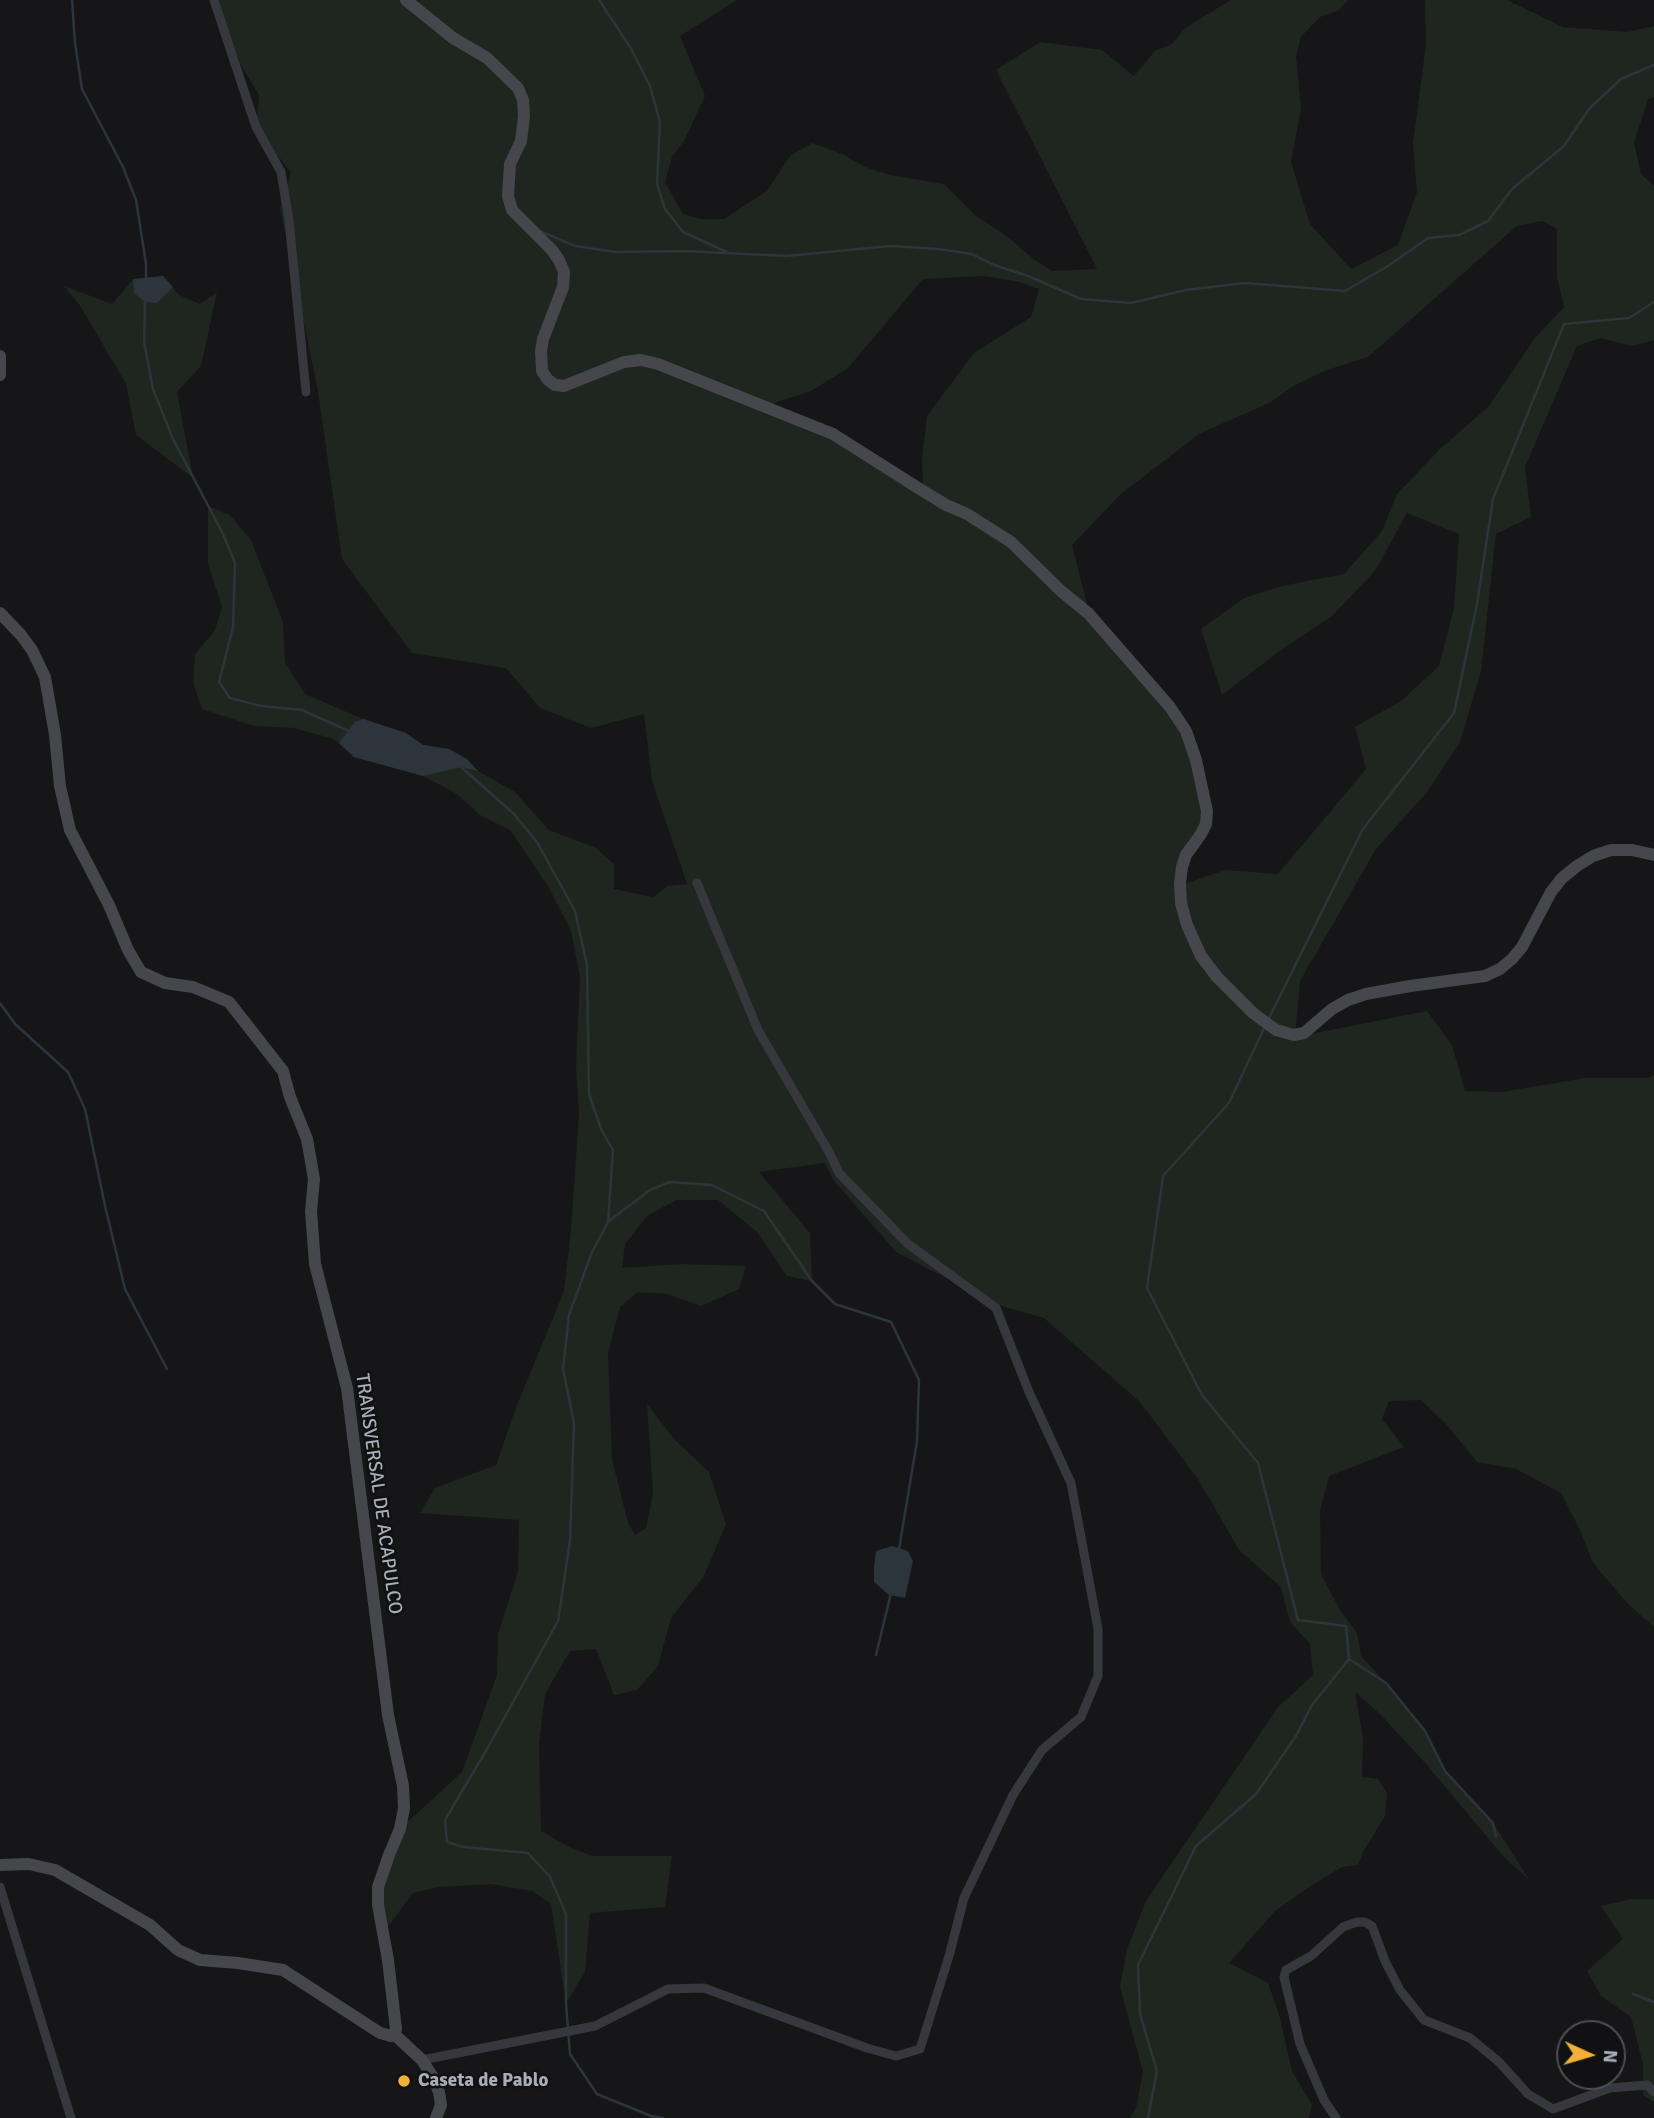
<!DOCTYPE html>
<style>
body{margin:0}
#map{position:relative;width:1654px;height:2118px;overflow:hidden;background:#161618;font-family:Signika,sans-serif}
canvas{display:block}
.north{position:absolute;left:1556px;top:2020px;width:70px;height:70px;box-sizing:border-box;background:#111113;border:2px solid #4d4f55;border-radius:50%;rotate:94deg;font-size:19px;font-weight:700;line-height:28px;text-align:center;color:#a8adb8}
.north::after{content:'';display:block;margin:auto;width:24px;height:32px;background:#f2b134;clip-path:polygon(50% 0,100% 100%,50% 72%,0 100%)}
</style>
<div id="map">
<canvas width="1654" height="2118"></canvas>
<div class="north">N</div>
</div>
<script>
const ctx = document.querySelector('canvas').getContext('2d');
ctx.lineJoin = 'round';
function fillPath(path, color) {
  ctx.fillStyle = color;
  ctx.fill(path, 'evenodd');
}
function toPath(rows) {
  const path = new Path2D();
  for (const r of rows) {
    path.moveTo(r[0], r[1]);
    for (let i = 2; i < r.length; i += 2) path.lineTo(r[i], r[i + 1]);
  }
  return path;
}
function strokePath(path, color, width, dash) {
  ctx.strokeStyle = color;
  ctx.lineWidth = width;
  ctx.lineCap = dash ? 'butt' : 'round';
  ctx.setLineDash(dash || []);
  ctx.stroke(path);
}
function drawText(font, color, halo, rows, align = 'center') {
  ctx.font = font + ' Signika,sans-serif';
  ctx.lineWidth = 5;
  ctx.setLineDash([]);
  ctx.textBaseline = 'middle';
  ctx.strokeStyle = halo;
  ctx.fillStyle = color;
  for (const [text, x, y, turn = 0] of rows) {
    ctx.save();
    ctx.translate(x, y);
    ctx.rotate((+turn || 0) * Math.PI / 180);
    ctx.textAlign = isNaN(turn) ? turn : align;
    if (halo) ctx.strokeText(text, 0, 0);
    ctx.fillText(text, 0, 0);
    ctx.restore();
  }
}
const green = toPath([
 [219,0,405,0,419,11,416,0,737,0,680,36,705,96,684,141,672,157,665,182,683,214,701,219,724,219,767,191,790,156,812,143,844,155,865,167,890,175,944,184,975,215,1004,234,1035,260,1052,271,1097,269,996,70,1040,42,1102,50,1134,76,1155,51,1172,44,1185,28,1231,0,1348,0,1339,10,1320,17,1301,37,1296,56,1301,109,1291,162,1310,224,1351,269,1398,245,1417,192,1413,143,1426,44,1425,0,1507,0,1563,27,1627,32,1654,26,1654,97,1648,99,1634,143,1641,174,1654,186,1654,340,1632,346,1601,338,1577,346,1525,467,1531,517,1496,534,1481,671,1460,742,1428,791,1376,849,1300,981,1295,1037,1427,1011,1452,1045,1465,1091,1501,1092,1585,1078,1648,1078,1654,1075,1654,1627,1627,1603,1593,1563,1580,1530,1561,1493,1516,1469,1477,1462,1446,1424,1421,1400,1389,1401,1382,1419,1404,1447,1329,1476,1320,1511,1321,1574,1339,1608,1357,1633,1361,1656,1386,1683,1425,1731,1445,1771,1493,1823,1530,1881,1503,1856,1426,1764,1380,1714,1355,1692,1363,1738,1362,1777,1378,1779,1387,1793,1385,1816,1363,1852,1358,1865,1342,1867,1309,1887,1275,1911,1229,1963,1268,1983,1279,2014,1292,2071,1312,2105,1309,2118,1130,2118,1136,2108,1143,2072,1120,1987,1127,1949,1146,1901,1278,1707,1313,1675,1310,1644,1290,1622,1281,1587,1239,1550,1198,1479,1140,1402,1044,1318,998,1305,896,1252,834,1181,825,1163,759,1172,810,1233,812,1281,787,1276,757,1232,718,1200,677,1200,648,1215,625,1244,622,1268,680,1264,746,1266,739,1289,701,1306,667,1294,638,1292,620,1307,608,1353,612,1459,628,1523,635,1535,646,1528,653,1493,647,1404,674,1439,709,1472,726,1524,704,1576,671,1618,658,1666,637,1690,614,1695,596,1649,570,1651,545,1694,539,1745,541,1831,569,1847,592,1856,672,1856,665,1907,590,1913,585,1972,566,2003,551,1904,532,1891,491,1884,439,1887,413,1893,384,1932,378,1905,400,1829,462,1772,497,1675,498,1634,518,1572,519,1520,420,1513,435,1488,496,1465,517,1405,564,1291,571,1230,579,1115,576,1066,580,977,571,931,549,888,510,830,480,815,457,794,423,776,354,757,334,739,294,728,254,726,202,709,193,683,195,654,215,630,222,607,208,564,208,506,230,515,251,540,283,622,285,662,305,694,363,719,406,733,423,745,449,749,467,759,478,771,515,792,549,830,596,848,614,864,614,889,653,897,668,886,687,884,652,781,644,714,591,728,540,708,506,668,412,653,342,559,318,391,280,208,291,173,256,127,259,95,242,67,226,28],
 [1542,221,1557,229,1557,277,1564,307,1535,338,1488,407,1440,449,1397,494,1382,531,1344,574,1282,586,1244,598,1201,629,1222,695,1281,650,1332,616,1375,571,1407,513,1459,534,1454,608,1439,666,1401,701,1355,727,1366,769,1278,874,1225,870,1181,885,1191,846,1207,811,1186,731,1090,616,1072,545,1121,494,1199,434,1271,402,1295,385,1327,370,1368,357,1517,226],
 [985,276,1019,282,1039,289,1031,317,974,353,927,416,922,459,923,493,834,437,762,407,811,391,848,368,923,279],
 [163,276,179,295,200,304,217,292,201,366,177,392,193,478,136,435,126,384,81,307,64,286,112,304,133,279],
 [1631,1899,1654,1899,1654,2102,1643,2095,1643,2064,1631,2017,1601,1996,1587,1971,1623,1939,1601,1906]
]);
const water = toPath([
 [163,276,173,287,157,303,145,302,134,293,133,279],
 [363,719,406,733,423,745,449,749,467,759,478,771,461,767,423,776,354,757,339,743,355,722],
 [892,1546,908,1551,913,1561,905,1598,889,1595,874,1582,874,1566,876,1551]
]);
const stream = toPath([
 [72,0,75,43,82,89,123,167,136,200,146,264,146,279],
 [599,0,630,47,650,86,660,122,657,184,665,209,683,232,727,252],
 [540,231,575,246,616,252,685,251,786,256,891,246,939,249,972,254,994,265,1028,276,1081,299,1131,303,1186,290,1245,283,1345,291,1388,266,1428,238,1459,235,1488,221,1512,189,1564,146,1589,109,1621,79,1654,65],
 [145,300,144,342,153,389,173,439,223,534,235,563,233,627,219,682,230,698,261,706,302,710,351,732],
 [460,766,514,814,537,842,575,911,587,965,589,1094,601,1129,613,1150,608,1222,592,1252,569,1315,563,1369,574,1423,570,1541,558,1621,487,1749,445,1820,447,1842,463,1847,528,1853,550,1877,566,1914,566,2003,570,2054,597,2094,651,2116,663,2118],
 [0,1003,15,1024,68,1072,85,1109,105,1206,125,1289,167,1369],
 [1268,1020,1363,829,1454,713,1477,604,1493,499,1564,324,1629,318,1654,302],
 [609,1221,650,1190,670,1182,712,1185,764,1211,812,1281,835,1304,891,1322,919,1380,917,1441,899,1549],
 [876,1655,891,1593],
 [1349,1659,1386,1683,1425,1731,1445,1771,1493,1823,1496,1836],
 [1633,1994,1654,2002],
 [1148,2118,1157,2071,1140,2014,1138,1965,1196,1846,1256,1794,1296,1736,1312,1705,1349,1659,1346,1626,1298,1620,1258,1463,1202,1395,1147,1288,1163,1176,1229,1103,1265,1026]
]);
const street = toPath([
 [214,0,256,127,281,172,289,220,306,392],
 [0,1887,71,2118],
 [422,2060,595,2026,668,1989,704,1988,867,2048,896,2056,920,2049,949,1956,964,1898,1013,1795,1042,1750,1081,1717,1098,1676,1098,1629,1071,1483,1029,1392,996,1308,908,1244,839,1173,829,1152,758,1030,697,883],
 [1336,2118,1324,2100,1300,2044,1284,1977,1286,1970,1311,1956,1343,1927,1357,1922,1364,1922,1372,1926,1385,1961,1400,1990,1424,2020,1470,2038,1499,2062,1528,2094,1553,2109,1610,2088,1647,2085,1654,2092]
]);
const secondary = toPath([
 [406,0,453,38,487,58,518,88,523,100,524,116,521,141,510,164,508,196,512,210,552,250,559,260,564,272,563,287,543,339,541,351,542,371,548,380,555,385,564,386,624,362,641,360,658,364,833,434,923,491,946,505,967,514,1011,542,1061,591,1089,614,1170,707,1186,731,1196,760,1207,811,1206,824,1201,834,1186,855,1182,867,1180,883,1181,903,1187,925,1201,956,1217,977,1253,1013,1276,1030,1294,1035,1304,1033,1332,1009,1348,1000,1366,994,1410,986,1485,976,1500,969,1512,959,1522,947,1551,892,1562,878,1577,866,1593,856,1611,850,1632,850,1654,855],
 [0,356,0,375],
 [0,613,21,635,32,650,45,677,55,735,60,786,70,830,109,905,128,950,141,972,165,983,193,987,229,1002,283,1071,290,1097,307,1139,314,1179,311,1211,315,1264,347,1388,388,1715,403,1786,404,1808,400,1829,389,1855,378,1887,378,1905,388,1960,396,2029,394,2034],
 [0,1865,29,1864,55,1870,150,1925,178,1950,200,1960,238,1963,283,1970,380,2033,391,2036,394,2034],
 [394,2034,422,2060,434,2079,439,2092,441,2105,436,2118]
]);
const markers = [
 [404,2081,7,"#f2b134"]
];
const streetNames = [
 ["TRANSVERSAL DE ACAPULCO",378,1494,82]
];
const poiNames = [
 ["Caseta de Pablo",418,2081]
];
fillPath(green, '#1e261f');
fillPath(water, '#2c353c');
strokePath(stream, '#2c353c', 2.5);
strokePath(street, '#37383d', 9);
strokePath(secondary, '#45474d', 12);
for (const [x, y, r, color] of markers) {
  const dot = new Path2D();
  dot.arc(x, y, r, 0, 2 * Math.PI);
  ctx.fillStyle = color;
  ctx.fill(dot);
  strokePath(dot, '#111113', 2.5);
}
drawText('19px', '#a8adb8', '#111113', streetNames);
drawText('bold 19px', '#a8adb8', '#111113', poiNames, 'left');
</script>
